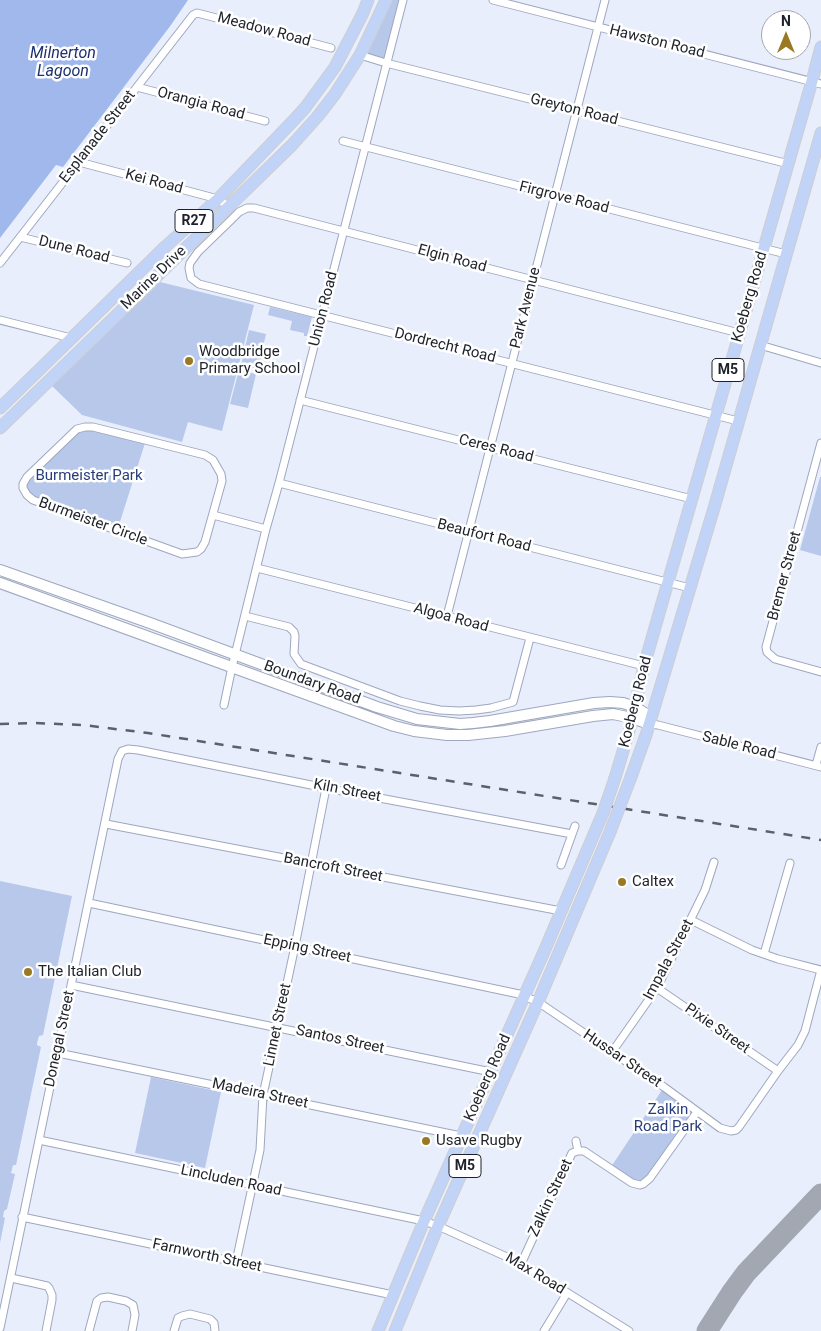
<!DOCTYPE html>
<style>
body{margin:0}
#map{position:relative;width:821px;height:1331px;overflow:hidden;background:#e8eefc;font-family:Roboto,sans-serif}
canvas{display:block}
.north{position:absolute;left:761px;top:10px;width:50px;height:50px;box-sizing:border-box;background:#fff;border:1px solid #a5a6a9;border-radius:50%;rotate:0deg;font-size:14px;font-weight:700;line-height:20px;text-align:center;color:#1d2129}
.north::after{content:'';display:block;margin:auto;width:18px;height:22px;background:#997a23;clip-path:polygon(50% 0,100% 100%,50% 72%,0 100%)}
</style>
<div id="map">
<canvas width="821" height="1331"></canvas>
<div class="north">N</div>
</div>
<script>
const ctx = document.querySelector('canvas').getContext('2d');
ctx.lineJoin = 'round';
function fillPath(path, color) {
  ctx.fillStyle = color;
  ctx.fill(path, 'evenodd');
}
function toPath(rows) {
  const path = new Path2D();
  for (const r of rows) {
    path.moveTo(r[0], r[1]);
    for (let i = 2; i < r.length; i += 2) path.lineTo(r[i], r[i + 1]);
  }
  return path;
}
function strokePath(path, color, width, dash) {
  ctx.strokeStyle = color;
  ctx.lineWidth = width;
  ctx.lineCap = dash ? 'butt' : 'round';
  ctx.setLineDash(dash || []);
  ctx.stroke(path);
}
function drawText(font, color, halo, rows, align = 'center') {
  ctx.font = font + ' Roboto,sans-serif';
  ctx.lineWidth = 5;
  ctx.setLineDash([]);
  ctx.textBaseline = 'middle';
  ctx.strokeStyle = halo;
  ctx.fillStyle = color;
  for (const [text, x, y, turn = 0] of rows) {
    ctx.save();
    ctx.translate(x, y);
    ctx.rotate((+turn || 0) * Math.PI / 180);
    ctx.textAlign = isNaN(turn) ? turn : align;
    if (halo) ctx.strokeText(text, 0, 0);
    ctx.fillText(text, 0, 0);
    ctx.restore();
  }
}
const green = toPath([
 [386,0,403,0,386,63,360,55],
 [160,282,254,305,222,431,188,422,182,442,82,415,51,385],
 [270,307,312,317,307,336,304,336,304,333,290,330,292,321,268,315],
 [249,330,266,334,258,369,241,365],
 [239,370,256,374,248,408,230,404],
 [85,427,146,440,117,531,33,500,23,484,25,481],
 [820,477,821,477,821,556,800,550],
 [0,881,72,896,43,1035,39,1036,37,1043,37,1045,41,1047,16,1165,13,1165,11,1173,15,1174,7,1209,4,1211,3,1217,5,1218,0,1243],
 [151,1077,221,1092,205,1168,135,1153],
 [664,1087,697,1112,651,1180,637,1184,611,1167]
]);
const water = toPath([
 [0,0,188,0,171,25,63,167,56,165,0,238]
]);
const taxiway = toPath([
 [707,1331,732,1292,746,1273,821,1194]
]);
const street = toPath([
 [493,0,821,84],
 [360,55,386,63,789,164],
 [137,87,265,121],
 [343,141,786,254],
 [79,162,218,199,228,206],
 [20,237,127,263],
 [0,263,193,15,197,13,205,15,331,48],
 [0,320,71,338],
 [760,345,821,363],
 [300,400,692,499],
 [738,421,203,285,199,284,191,278,189,268,190,263,198,252,231,220,239,212,247,208,254,208,739,333],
 [85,427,93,427,205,455,213,460,221,474,222,481,205,542,201,549,197,552,182,554,33,500,27,495,23,488,23,484,27,477,77,429,85,427],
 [821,443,766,647,767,652,775,659,821,672],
 [279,483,690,588],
 [213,515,266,529],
 [257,568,644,666],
 [245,616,289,627,294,632,295,636,294,654,301,664,400,701,420,706,440,710,459,711,476,710,491,708,513,702,530,638],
 [447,616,605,0],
 [224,705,232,667,266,529,279,483,403,0],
 [649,724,658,725,821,767],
 [816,765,821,747],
 [106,824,561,911],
 [561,865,575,826],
 [89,903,519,994,538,1002,664,1087,720,1128,731,1131,736,1130,739,1127,778,1071,798,1045,805,1031,821,970],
 [691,920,752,950,778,959,821,970],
 [764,954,790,863],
 [71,985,491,1072],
 [657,988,778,1071],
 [612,1052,657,988,705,890,714,862],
 [58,1053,461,1136],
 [39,1140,424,1221,438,1226,518,1262,629,1331],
 [576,1141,578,1151],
 [22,1217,393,1295],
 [236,1262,260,1150,263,1095,295,946,326,788],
 [521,1264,572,1153,578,1151,584,1151,632,1183,640,1185,643,1184,650,1178,697,1112],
 [11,1278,34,1283,47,1286,49,1288,52,1295,52,1300,46,1331],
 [0,1328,118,759,122,751,128,749,138,750,326,788,572,834],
 [89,1331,97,1301,101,1298,108,1297,126,1301,133,1305,135,1315,132,1331],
 [174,1331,178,1318,182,1316,190,1314,210,1319,214,1323,215,1331],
 [544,1331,567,1293]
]);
const secondary = toPath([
 [0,570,150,623,377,707,417,719,460,724,473,723,490,721,594,703,610,702,623,703,635,707,651,717],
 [0,583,394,726,414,731,447,735,468,735,505,731,593,716,613,714,632,718,649,724]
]);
const primary = toPath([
 [0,408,165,247,218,199,293,121,305,108,335,67,363,13,368,0],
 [0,428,252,184,292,145,318,116,335,94,360,55,386,0],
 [631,777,646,735,714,508,821,133],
 [615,778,629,731,644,666,668,582,812,81,821,47],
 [378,1331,424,1221,543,954,603,813],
 [395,1331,438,1226,538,1002,610,832]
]);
const rail = toPath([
 [0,724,36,723,83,725,148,733,821,840]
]);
const primaryBridge = toPath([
 [603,813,615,778],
 [610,832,631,777]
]);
const markers = [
 [189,361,5,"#997a23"],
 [622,882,5,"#997a23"],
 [28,972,5,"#997a23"],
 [426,1141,5,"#997a23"]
];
const shields = [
 [194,221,38],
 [728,370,32],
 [465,1166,32]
];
const shieldNames = [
 ["R27",194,221],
 ["M5",728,370],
 ["M5",465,1166]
];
const streetNames = [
 ["Meadow Road",264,30,15],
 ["Hawston Road",657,42,14],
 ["Orangia Road",201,104,15],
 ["Greyton Road",574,110,14],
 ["Esplanade Street",98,137,-52],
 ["Kei Road",154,182,15],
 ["Firgrove Road",564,198,14],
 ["Dune Road",74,250,14],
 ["Elgin Road",452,259,15],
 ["Marine Drive",154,278,-44],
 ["Koeberg Road",750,297,-74],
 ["Park Avenue",526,308,-76],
 ["Union Road",324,309,-76],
 ["Dordrecht Road",445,346,14],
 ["Ceres Road",496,449,14],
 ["Burmeister Circle",93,522,20],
 ["Beaufort Road",484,536,14],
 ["Bremer Street",785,576,-75],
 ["Algoa Road",451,618,15],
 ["Boundary Road",312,683,20],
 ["Koeberg Road",636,702,-76],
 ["Sable Road",739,746,14],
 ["Kiln Street",347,791,11],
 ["Bancroft Street",333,868,11],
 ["Epping Street",307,949,12],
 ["Impala Street",669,960,-62],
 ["Linnet Street",278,1025,-78],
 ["Pixie Street",717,1029,35],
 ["Donegal Street",60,1039,-78],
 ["Santos Street",340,1040,12],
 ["Hussar Street",622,1059,34],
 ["Koeberg Road",488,1078,-66],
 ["Madeira Street",260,1094,12],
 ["Lincluden Road",231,1181,12],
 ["Zalkin Street",551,1198,-65],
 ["Farnworth Street",207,1256,12],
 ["Max Road",535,1274,31]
];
const poiNames = [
 ["Woodbridge",199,352],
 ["Primary School",199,369],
 ["Caltex",632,882],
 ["The Italian Club",38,972],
 ["Usave Rugby",436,1141]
];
const parkNames = [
 ["Burmeister Park",89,476],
 ["Zalkin",668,1110],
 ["Road Park",668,1127]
];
const waterNames = [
 ["Milnerton",63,54],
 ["Lagoon",63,72]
];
fillPath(green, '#b8c8eb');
fillPath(water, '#a1b8ec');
strokePath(taxiway, '#a2a7b2', 21);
strokePath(street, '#9ea7be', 9);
strokePath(secondary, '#9ea7be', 12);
strokePath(primary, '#cdced0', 13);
strokePath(street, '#fff', 7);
strokePath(secondary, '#fff', 10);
strokePath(primary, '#c2d3f8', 11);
strokePath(rail, '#5b6069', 2.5, [9, 9]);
strokePath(primaryBridge, '#cdced0', 13, []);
strokePath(primaryBridge, '#c2d3f8', 11);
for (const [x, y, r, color] of markers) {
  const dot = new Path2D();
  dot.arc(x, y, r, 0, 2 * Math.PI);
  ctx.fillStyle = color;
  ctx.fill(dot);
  strokePath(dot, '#fff', 2);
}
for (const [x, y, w] of shields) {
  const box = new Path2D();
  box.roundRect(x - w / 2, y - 11.5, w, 23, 4);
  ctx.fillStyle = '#fff';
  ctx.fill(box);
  strokePath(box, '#1d2129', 1);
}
drawText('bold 14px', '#1d2129', null, shieldNames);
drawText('15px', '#1d2129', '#fff', streetNames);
drawText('15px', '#1d2129', '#fff', poiNames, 'left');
drawText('15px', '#273d7b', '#fff', parkNames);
drawText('italic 16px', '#1d316f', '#fff', waterNames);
</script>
